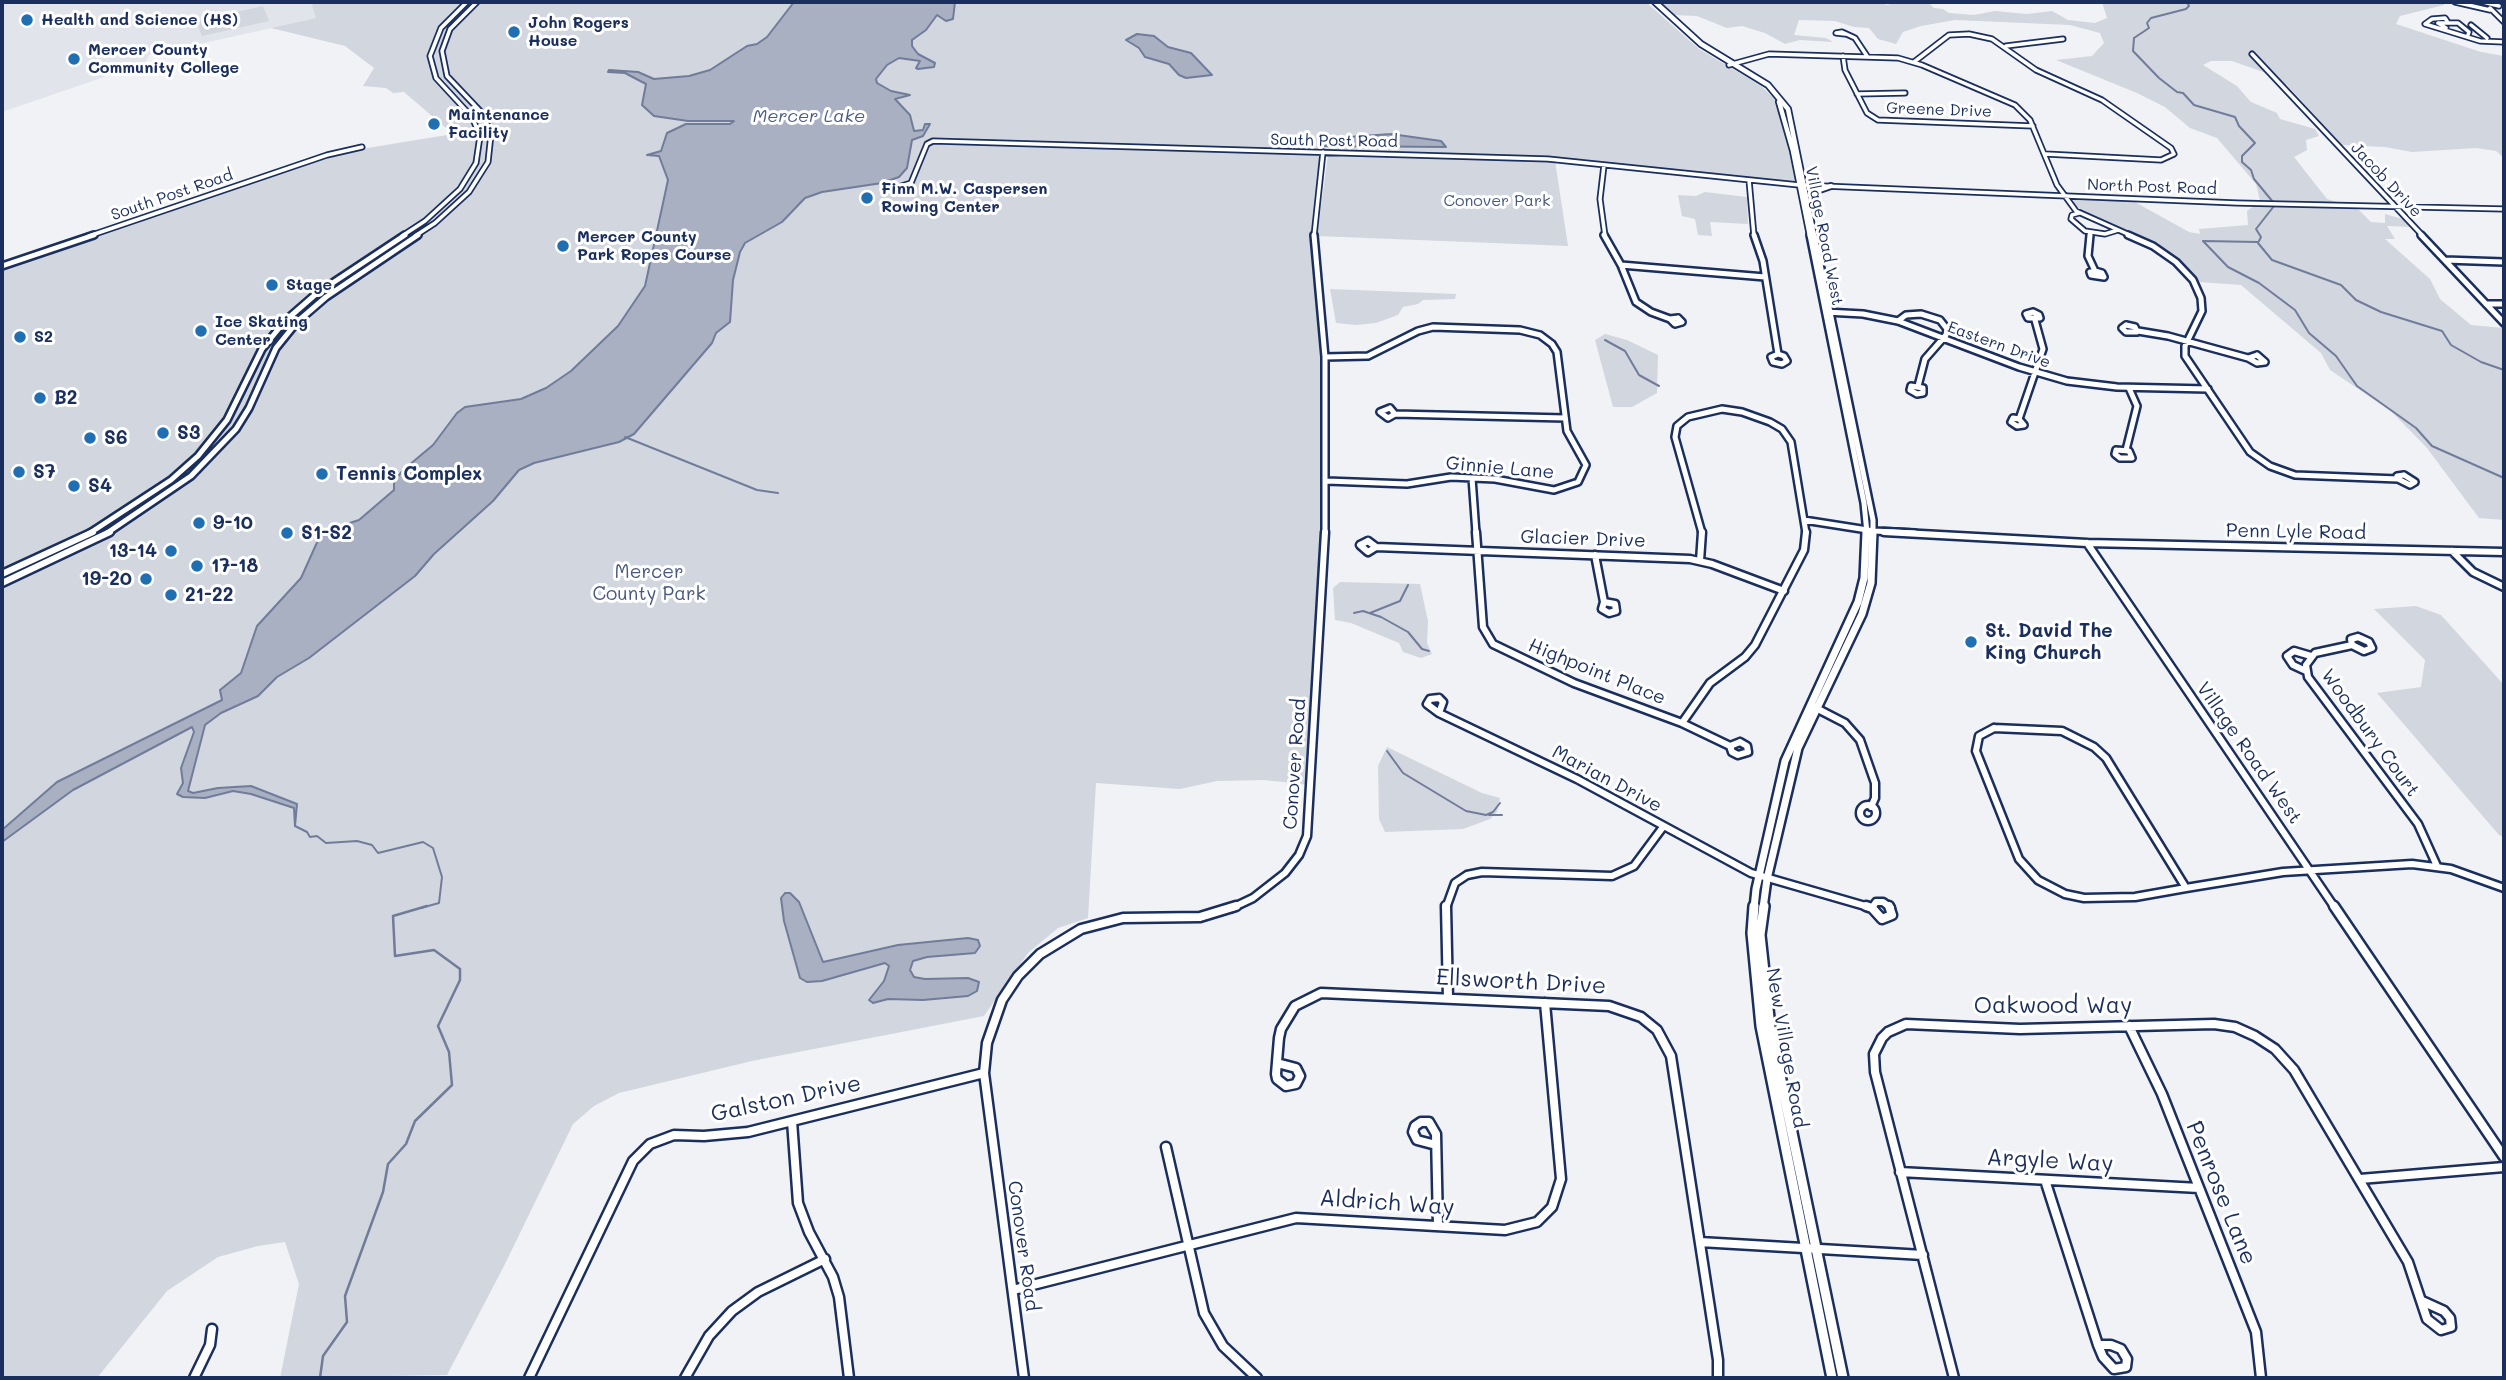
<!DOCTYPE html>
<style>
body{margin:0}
#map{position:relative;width:2506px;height:1380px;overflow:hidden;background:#f1f2f5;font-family:Mali,sans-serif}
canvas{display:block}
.frame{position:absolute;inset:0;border:4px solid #1b2f5e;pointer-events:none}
</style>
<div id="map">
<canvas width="2506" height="1380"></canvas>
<div class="frame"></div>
</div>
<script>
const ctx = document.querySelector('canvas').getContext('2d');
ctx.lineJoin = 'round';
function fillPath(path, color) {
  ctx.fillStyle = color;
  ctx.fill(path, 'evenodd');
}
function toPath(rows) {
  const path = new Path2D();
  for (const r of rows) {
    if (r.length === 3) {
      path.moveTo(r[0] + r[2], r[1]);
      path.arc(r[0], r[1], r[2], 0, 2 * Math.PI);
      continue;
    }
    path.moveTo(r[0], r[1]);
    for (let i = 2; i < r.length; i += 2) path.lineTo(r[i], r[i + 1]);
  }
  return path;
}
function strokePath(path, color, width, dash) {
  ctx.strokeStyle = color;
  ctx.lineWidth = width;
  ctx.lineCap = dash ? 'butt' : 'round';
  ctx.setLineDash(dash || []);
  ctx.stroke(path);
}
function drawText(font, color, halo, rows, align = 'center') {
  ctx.font = font + ' Mali,sans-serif';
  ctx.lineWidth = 6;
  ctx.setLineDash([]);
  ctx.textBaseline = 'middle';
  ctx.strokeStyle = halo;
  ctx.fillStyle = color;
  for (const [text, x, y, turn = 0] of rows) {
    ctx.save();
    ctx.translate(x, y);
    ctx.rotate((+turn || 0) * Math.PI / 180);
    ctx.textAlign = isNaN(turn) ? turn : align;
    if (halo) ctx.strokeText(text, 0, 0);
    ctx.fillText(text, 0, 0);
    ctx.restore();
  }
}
const built = toPath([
 [2,2,311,2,317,18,149,55,145,63,2,112]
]);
const green = toPath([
 [311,2,1646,2,1699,49,1760,85,1778,102,1797,182,1552,158,1322,151,1312,236,1323,360,1323,582,1311,785,1264,780,1217,781,1180,789,1096,783,1088,918,1058,928,1028,953,984,1016,752,1061,619,1093,594,1106,573,1124,504,1266,447,1375,280,1378,299,1284,285,1242,258,1246,218,1257,167,1291,97,1378,2,1378,2,268,314,161,349,151,453,134,404,92,393,93,386,88,363,86,374,68,345,46,271,28,316,18],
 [1661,2,1876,2,1888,5,1893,2,1928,2,1934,8,1943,9,1949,13,1974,15,1995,11,2027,14,2052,11,2068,20,2095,23,2107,18,2102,2,2443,2,2444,5,2400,16,2396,24,2481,52,2504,56,2504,158,2496,151,2476,148,2412,152,2385,147,2342,145,2287,85,2277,84,2266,73,2232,61,2211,61,2203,65,2237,86,2251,102,2277,113,2280,119,2315,129,2319,136,2306,140,2307,150,2294,157,2327,199,2358,209,2371,222,2385,223,2385,214,2403,219,2412,227,2387,226,2395,239,2385,239,2430,279,2440,299,2471,325,2504,328,2504,520,2479,518,2427,448,2391,411,2330,370,2321,353,2241,285,2199,282,2189,270,2160,247,2091,217,2075,205,2073,201,2077,198,2133,201,2189,232,2200,234,2199,229,2248,225,2247,211,2260,201,2256,184,2217,138,2190,128,2165,107,2137,93,2056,60,2092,56,2104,43,2100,33,2070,25,1955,20,1921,26,1903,32,1896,44,1878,39,1869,28,1854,27,1835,21,1799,20,1794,35,1826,38,1833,42,1800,40,1785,44,1765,33,1742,26,1727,28,1697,16,1674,15],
 [263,6,269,21,202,36,196,21],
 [1328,155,1555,161,1568,246,1317,236],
 [1705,192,1747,197,1748,224,1710,222,1712,236,1698,235,1695,219,1682,216,1678,195,1696,196],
 [1330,289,1456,294,1455,299,1423,300,1418,304,1403,307,1398,315,1376,323,1356,325,1336,323],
 [1605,334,1627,340,1658,355,1657,393,1632,407,1613,407,1595,340],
 [1340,582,1420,584,1428,621,1427,643,1432,654,1421,658,1403,652,1399,643,1351,623,1335,620,1333,588],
 [2416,606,2441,615,2504,685,2504,837,2499,835,2377,693,2421,687,2425,660,2374,609],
 [1387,747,1482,793,1500,798,1497,812,1490,819,1463,829,1385,832,1379,819,1378,766]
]);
const water = toPath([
 [794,2,955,2,953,19,946,21,937,15,926,30,912,40,912,46,918,54,935,63,934,67,918,69,916,68,920,61,899,58,887,65,876,79,877,83,891,91,910,95,895,99,910,115,914,131,923,130,925,124,930,124,923,136,912,140,907,168,899,177,882,183,822,192,805,198,782,222,745,243,740,252,733,280,730,322,716,333,712,343,634,434,619,442,534,463,519,470,493,501,434,554,415,576,309,658,277,677,258,696,221,713,205,725,188,791,193,793,218,788,251,786,297,804,295,826,294,808,251,794,233,791,205,798,183,797,177,794,183,783,181,768,194,732,192,727,73,790,2,842,2,830,57,782,222,700,220,690,241,673,257,626,301,578,319,538,334,528,359,520,394,490,394,482,402,471,433,445,457,413,465,407,521,399,546,388,571,371,618,326,645,286,668,180,659,156,647,155,661,151,667,133,686,124,730,124,734,121,688,121,654,116,642,105,646,84,625,73,608,72,609,70,638,72,654,79,689,76,710,70,747,46,757,44,767,37,794,2],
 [1137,34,1154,36,1168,47,1191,53,1212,75,1186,78,1179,75,1169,64,1145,57,1139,48,1126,40,1137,34],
 [1391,134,1441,141,1446,147,1322,146,1349,137,1391,134],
 [785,893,790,893,799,902,823,962,898,945,968,938,978,940,980,946,975,953,927,957,913,961,910,970,914,977,925,979,968,978,979,982,977,991,968,996,923,1000,888,999,873,1003,869,1000,884,981,889,966,885,963,822,981,807,982,800,978,784,921,781,898,785,893]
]);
const streamFar1 = toPath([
 [2187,2,2189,6,2186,9,2151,18,2147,23,2149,28,2134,38,2133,51,2159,78,2177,92,2183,93,2194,105,2235,117,2239,126,2255,143,2242,156,2242,162,2251,170,2254,179,2273,202],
 [2259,241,2261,237,2256,229,2274,206],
 [2258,242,2203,241,2228,267,2259,283,2295,310,2309,333,2336,356,2357,386,2416,428,2432,446,2504,478],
 [2258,243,2272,260,2341,285,2356,300,2381,312,2442,331,2451,345,2481,362,2504,370],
 [1605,340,1625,351,1639,375,1659,386],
 [625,437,757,490,778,493],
 [1354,613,1363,611,1381,617,1408,632,1422,649,1429,651],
 [1370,613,1400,601,1408,585],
 [1387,751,1403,773,1466,811,1486,815,1493,812,1500,803],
 [1489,815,1502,815],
 [295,826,307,832,310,837,317,836,326,843,357,841,372,845,378,853,423,842,433,848,442,877,439,903,421,908]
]);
const stream = toPath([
 [320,1378,323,1356,347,1322,345,1296,383,1192,388,1164,406,1144,415,1121,452,1085,449,1052,438,1026,460,980,460,969,434,950,395,956,393,916,427,906]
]);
const minorFar3 = toPath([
 [2455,2,2490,10],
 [2483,2,2499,6],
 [2490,8,2504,22],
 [2447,21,2445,18,2432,19,2425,24,2480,41,2504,42],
 [2471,25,2487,38],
 [2446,28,2438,23,2458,23,2469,32,2468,35],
 [1845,34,1836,33,1842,32,1855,38,1867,56],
 [2006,46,2063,39],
 [2252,54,2423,236],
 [1843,56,1845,70,1867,113,1878,120,2033,126],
 [1914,62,1949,35,1969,34,1992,39,2036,70,2102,100,2171,148,2174,154,2161,160,2046,154],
 [1729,65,1769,54,1898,58,1922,65,2015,105,2030,120,2057,185,2076,211,2132,236],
 [1857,94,1905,93],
 [1604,165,1600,199,1605,236],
 [1749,180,1754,236],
 [895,188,911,183,927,144,933,141,1548,159,1799,185,2237,203,2504,209],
 [2079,213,2072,215,2071,219,2085,231,2105,234,2118,230],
 [89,236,327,155,362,147],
 [402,236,425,221,460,189,476,163,480,136,472,117,436,78,430,56,441,28,467,2],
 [415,236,435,223,469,192,488,162,491,134,483,114,447,76,442,51,450,29,477,2],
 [1314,236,1323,152],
 [2090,236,2090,232]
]);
const minorFar2 = toPath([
 [1314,235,1325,357,1325,533],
 [1604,235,1621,265,1636,302,1651,312,1670,319],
 [1754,235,1763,261,1778,354],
 [2090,235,2088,256,2095,271],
 [2128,235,2153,246,2176,262,2193,280,2201,298,2202,311,2185,346,2185,356,2250,452,2270,466,2295,475,2398,479],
 [2421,235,2504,323],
 [2445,260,2504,262],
 [1621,265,1765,277],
 [2,266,94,235],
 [2095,271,2102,273,2104,277,2091,275,2090,272,2095,271],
 [2486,304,2504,304],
 [1826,312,1863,314,1898,321,2019,367,2067,381,2117,387,2208,389],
 [2033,312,2039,315,2040,318,2028,318,2026,314,2033,312],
 [1678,318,1682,322,1675,324,1670,319,1678,318],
 [1898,321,1906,315,1921,314,1940,320,1947,329,1946,335,1925,359,1918,386],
 [2126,325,2135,327,2137,332,2126,332,2122,328,2126,325],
 [2138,331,2168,336,2248,358],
 [1778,354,1784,356,1787,361,1782,364,1773,362,1771,357,1778,354],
 [2257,355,2265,362,2257,363,2248,358,2257,355],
 [1325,357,1368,356,1418,331,1433,327,1520,330,1540,335,1552,344,1557,352,1567,431,1586,465,1578,482,1554,490,1495,479,1451,477,1407,484,1327,481],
 [1911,386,1923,388,1923,393,1917,394,1910,390,1911,386],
 [1390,408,1395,414,1388,418,1380,412,1390,408],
 [1395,414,1565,418],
 [2013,418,2019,419,2024,425,2017,426,2011,422,2013,418],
 [2019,419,2043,349,2035,320],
 [2116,450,2129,451,2132,458,2120,458,2115,454,2116,450],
 [2126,450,2137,406,2129,388],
 [2404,475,2415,482,2410,485,2398,479,2397,476,2404,475],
 [1472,478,1476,533],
 [1804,520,1874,531,1915,533],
 [90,533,171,480,198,456,227,420,262,349,285,321,316,294,405,235],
 [107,533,191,476,236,429,249,408,276,348,297,322,326,297,418,235],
 [1702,533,1675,437,1677,426,1688,417,1722,409,1742,412,1770,422,1782,429,1791,442,1806,533]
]);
const minorFar1 = toPath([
 [1476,532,1483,627,1493,644,1574,683,1682,723,1730,746],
 [1884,532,2087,543,2504,552],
 [1368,541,1376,547,1368,552,1360,545,1368,541],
 [2087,543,2335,908],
 [1376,547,1690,559,1712,564,1784,591],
 [2452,551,2473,572,2504,587],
 [1595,555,1604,602],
 [1700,561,1702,532],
 [2,574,93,532],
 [2,583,110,532],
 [1604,602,1615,604,1616,611,1609,613,1602,609,1604,602],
 [2358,637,2369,642,2372,648,2364,651,2352,645,2351,639,2358,637],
 [2352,645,2315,653,2306,665,2308,677,2418,824,2437,866],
 [2306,671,2293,665,2287,656,2294,651,2311,656],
 [1439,698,1443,702,1439,713,1427,704,1430,699,1439,698],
 [1814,707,1845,723,1860,740,1875,783,1875,798,1871,807],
 [1439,713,1577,779,1751,873,1872,908],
 [1682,723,1710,683,1745,657,1755,645,1804,550,1806,532],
 [1994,728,2062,731,2094,747,2106,758,2186,888,2135,897,2084,898,2065,894,2038,880,2019,859,1976,751,1979,736,1994,728],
 [1740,742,1747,746,1748,752,1738,755,1732,752,1730,746,1740,742],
 [1868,813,8],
 [2186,888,2283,872,2412,864,2451,869,2504,888],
 [1232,908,1253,898,1285,873,1299,855,1307,836,1325,532],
 [1446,908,1455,883,1467,875,1482,872,1612,876,1634,866,1663,827],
 [1872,908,1876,902,1883,902,1891,908]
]);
const minor = toPath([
 [1446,906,1448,998],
 [1866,906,1872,908],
 [2334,906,2504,1157],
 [1872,908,1882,919,1892,915,1889,906],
 [2129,1026,2162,1094,2256,1332,2261,1378],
 [1277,1063,1296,1068,1300,1076,1296,1084,1286,1086,1277,1079,1276,1074,1279,1038,1281,1029,1295,1006,1321,993,1609,1006,1641,1017,1657,1030,1671,1056,1718,1360,1718,1378],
 [792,1121,798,1203,809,1232,833,1277,839,1297,849,1378],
 [1436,1145,1417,1140,1413,1132,1415,1126,1421,1122,1429,1122,1436,1134,1438,1226],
 [1166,1147,1204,1313,1223,1346,1257,1378],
 [1900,1172,2199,1188],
 [2360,1179,2504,1167],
 [2045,1180,2098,1345],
 [1700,1242,1923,1255],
 [1013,1290,1296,1218,1505,1230,1537,1222,1552,1207,1561,1179,1545,1003],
 [2098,1345,2111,1345,2121,1349,2127,1359,2126,1367,2114,1369,2103,1357,2098,1345],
 [194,1378,210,1345,212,1329],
 [529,1378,633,1161,650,1144,674,1135,704,1136,748,1132,984,1073],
 [685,1378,709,1336,732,1311,758,1292,825,1259],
 [1024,1378,984,1073,987,1043,1002,1000,1018,976,1040,954,1081,929,1123,918,1200,917,1236,906],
 [1954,1378,1875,1072,1874,1054,1882,1038,1888,1032,1906,1024,2020,1029,2214,1024,2235,1027,2255,1036,2275,1049,2294,1070,2408,1262,2427,1319,2441,1330,2451,1327,2450,1318,2444,1311,2422,1301]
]);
const majorFar3 = toPath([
 [1655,2,1701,44,1768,85,1788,109,1814,236],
 [1779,102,1793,151,1810,236],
 [1812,202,1811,193,1831,186]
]);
const majorFar2 = toPath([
 [1810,235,1864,503,1867,533],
 [1814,235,1873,520,1873,533]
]);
const majorFar1 = toPath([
 [1754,908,1756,889,1785,761,1858,602,1864,578,1866,532],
 [1763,908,1767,879,1798,748,1862,614,1871,583,1873,532]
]);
const major = toPath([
 [1754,906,1752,933,1761,1026,1832,1378],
 [1764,906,1760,935,1770,1027,1843,1378]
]);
const markers = [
 [27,20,7,"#1f6fb2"],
 [514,32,7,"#1f6fb2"],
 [74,59,7,"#1f6fb2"],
 [434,124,7,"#1f6fb2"],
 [867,198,7,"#1f6fb2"],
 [563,246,7,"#1f6fb2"],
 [272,285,7,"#1f6fb2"],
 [201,331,7,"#1f6fb2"],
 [20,337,7,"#1f6fb2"],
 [40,398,7,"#1f6fb2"],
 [163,433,7,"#1f6fb2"],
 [90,438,7,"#1f6fb2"],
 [19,472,7,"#1f6fb2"],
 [322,474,7,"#1f6fb2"],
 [74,486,7,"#1f6fb2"],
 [199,523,7,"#1f6fb2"],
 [287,533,7,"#1f6fb2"],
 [171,551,7,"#1f6fb2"],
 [197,566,7,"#1f6fb2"],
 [146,579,7,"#1f6fb2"],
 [171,595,7,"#1f6fb2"],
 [1971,642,7,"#1f6fb2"]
];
const farPoinames = [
 ["Health and Science (HS)",41,20],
 ["John Rogers",528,23],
 ["House",528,41],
 ["Mercer County",88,50],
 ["Community College",88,68],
 ["Maintenance",448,115],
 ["Facility",448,133],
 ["Finn M.W. Caspersen",881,189],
 ["Rowing Center",881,207],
 ["Mercer County",577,237],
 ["Park Ropes Course",577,255],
 ["Stage",286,285],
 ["Ice Skating",215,322],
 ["Center",215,340],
 ["S2",34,337]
];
const farStreetnames = [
 ["Greene Drive",1939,110,2],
 ["South Post Road",1334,141,1],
 ["Jacob Drive",2386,180,47],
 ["North Post Road",2152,187,2],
 ["South Post Road",172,195,-19],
 ["Village Road West",1824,236,79],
 ["Eastern Drive",1999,345,20]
];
const farParknames = [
 ["Conover Park",1497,201]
];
const farWaternames = [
 ["Mercer Lake",809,116]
];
const poiNames = [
 ["B2",54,398],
 ["S3",177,433],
 ["S6",104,438],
 ["S7",33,472],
 ["Tennis Complex",336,474],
 ["S4",88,486],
 ["9-10",213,523],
 ["S1-S2",301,533],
 ["13-14",157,551,"right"],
 ["17-18",211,566],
 ["19-20",132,579,"right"],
 ["21-22",185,595],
 ["St. David The",1985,631],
 ["King Church",1985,653]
];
const streetNames = [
 ["Ginnie Lane",1500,468,5],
 ["Penn Lyle Road",2296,532,1],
 ["Glacier Drive",1583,539,2],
 ["Highpoint Place",1597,672,22],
 ["Woodbury Court",2370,733,54],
 ["Village Road West",2249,753,55],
 ["Conover Road",1295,764,-86],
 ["Marian Drive",1607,779,28],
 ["New Village Road",1786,1048,80],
 ["Conover Road",1023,1246,82]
];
const parkNames = [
 ["Mercer",649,572],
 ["County Park",649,594]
];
const nearStreetnames = [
 ["Ellsworth Drive",1521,982,3],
 ["Oakwood Way",2053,1006],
 ["Galston Drive",786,1099,-12],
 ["Argyle Way",2050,1161,3],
 ["Penrose Lane",2221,1193,68],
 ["Aldrich Way",1387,1203,4]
];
fillPath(built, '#e1e4ea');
fillPath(green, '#d2d6df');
fillPath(water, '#a8b0c2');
strokePath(water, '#707c9a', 2);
strokePath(streamFar1, '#707c9a', 2);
strokePath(stream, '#707c9a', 2.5);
strokePath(minorFar3, '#1b2f5e', 7);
strokePath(minorFar2, '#1b2f5e', 10);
strokePath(minorFar1, '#1b2f5e', 11);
strokePath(minor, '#1b2f5e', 13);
strokePath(majorFar3, '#1b2f5e', 8);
strokePath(majorFar2, '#1b2f5e', 10);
strokePath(majorFar1, '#1b2f5e', 12);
strokePath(major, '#1b2f5e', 14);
strokePath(minorFar3, '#fff', 3.5);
strokePath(minorFar2, '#fff', 5);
strokePath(minorFar1, '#fff', 6);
strokePath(minor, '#fff', 8);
strokePath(majorFar3, '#fff', 4.5);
strokePath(majorFar2, '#fff', 5);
strokePath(majorFar1, '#fff', 7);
strokePath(major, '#fff', 9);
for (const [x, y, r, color] of markers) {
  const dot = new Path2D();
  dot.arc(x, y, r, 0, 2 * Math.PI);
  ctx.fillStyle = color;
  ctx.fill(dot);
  strokePath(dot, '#fff', 2.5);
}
drawText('bold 16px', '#1b2f5e', '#fff', farPoinames, 'left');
drawText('16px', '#1b2f5e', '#fff', farStreetnames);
drawText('16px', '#49597e', '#fff', farParknames);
drawText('italic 18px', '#4c5c81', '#fff', farWaternames);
drawText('bold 19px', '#1b2f5e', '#fff', poiNames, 'left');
drawText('19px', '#1b2f5e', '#fff', streetNames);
drawText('19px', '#49597e', '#fff', parkNames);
drawText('23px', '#1b2f5e', '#fff', nearStreetnames);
</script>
